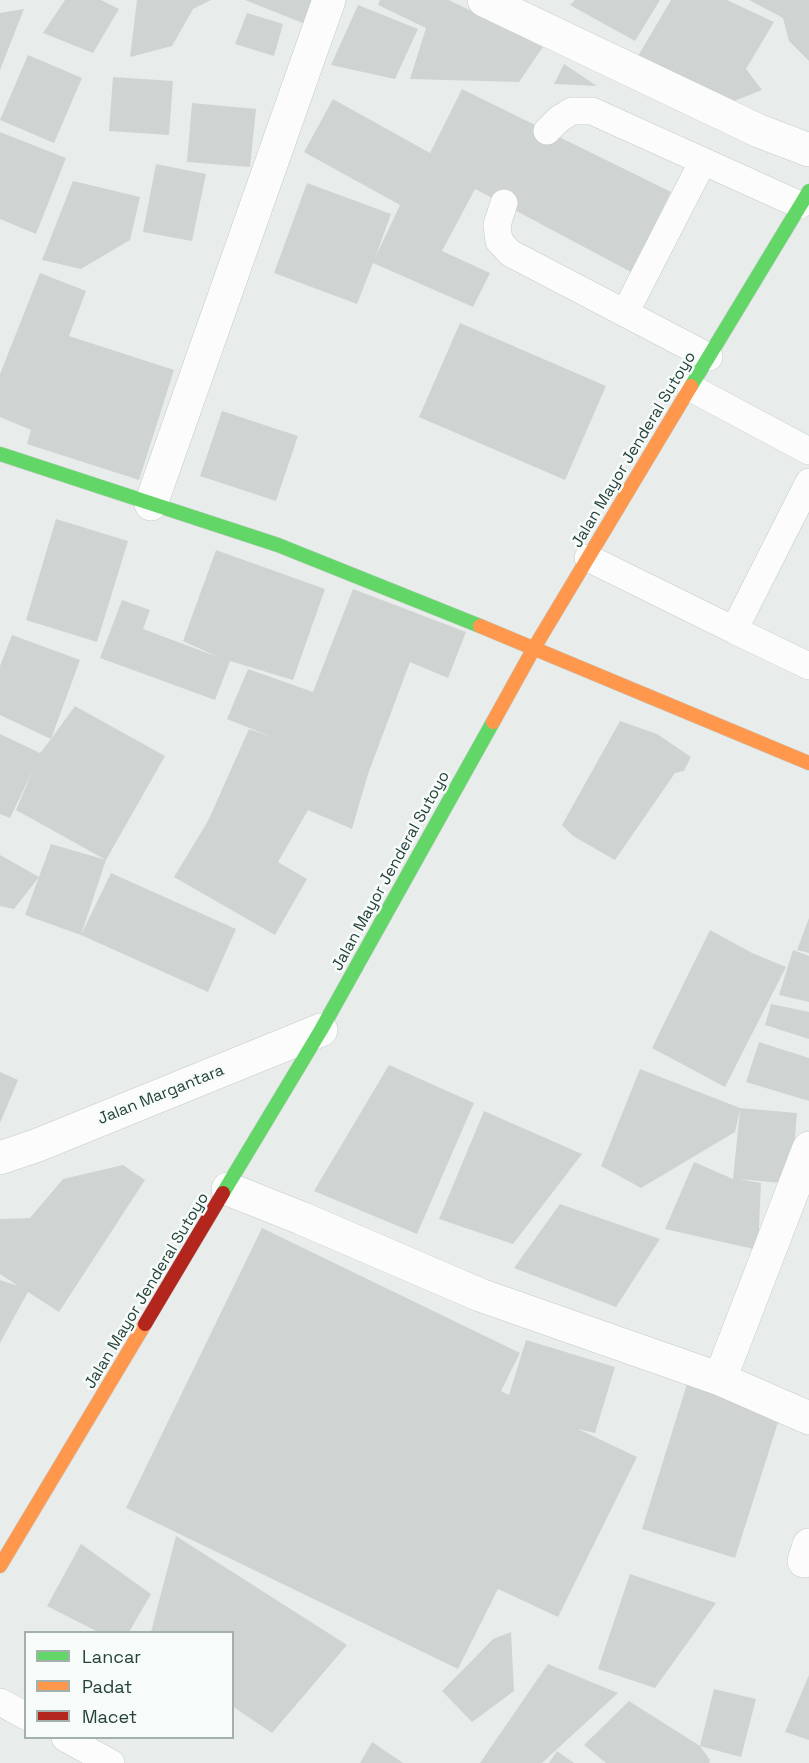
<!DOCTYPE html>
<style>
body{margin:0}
#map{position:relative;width:809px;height:1763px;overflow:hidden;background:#e8edeb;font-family:"Space Grotesk",sans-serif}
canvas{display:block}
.legend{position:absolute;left:24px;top:1631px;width:210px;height:108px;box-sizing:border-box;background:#f7fbf9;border:2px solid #a3b1ad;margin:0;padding:8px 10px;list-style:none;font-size:18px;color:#24423a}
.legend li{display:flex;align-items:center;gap:12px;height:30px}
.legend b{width:30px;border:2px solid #a3b1ad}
</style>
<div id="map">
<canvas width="809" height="1763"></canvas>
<ul class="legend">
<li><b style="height:8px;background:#63d668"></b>Lancar</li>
<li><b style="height:8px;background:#ff974d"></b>Padat</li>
<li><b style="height:8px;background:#b3261e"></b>Macet</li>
</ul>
</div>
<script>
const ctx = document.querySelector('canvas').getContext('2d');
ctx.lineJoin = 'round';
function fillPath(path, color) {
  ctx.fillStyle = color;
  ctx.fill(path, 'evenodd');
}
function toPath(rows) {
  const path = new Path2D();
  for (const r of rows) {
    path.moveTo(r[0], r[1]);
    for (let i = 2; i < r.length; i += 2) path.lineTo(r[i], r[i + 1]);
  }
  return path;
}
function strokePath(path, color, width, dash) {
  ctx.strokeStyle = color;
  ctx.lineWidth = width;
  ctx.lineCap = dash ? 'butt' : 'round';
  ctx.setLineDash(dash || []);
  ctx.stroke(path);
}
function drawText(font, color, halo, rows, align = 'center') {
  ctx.font = font + ' "Space Grotesk",sans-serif';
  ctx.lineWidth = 5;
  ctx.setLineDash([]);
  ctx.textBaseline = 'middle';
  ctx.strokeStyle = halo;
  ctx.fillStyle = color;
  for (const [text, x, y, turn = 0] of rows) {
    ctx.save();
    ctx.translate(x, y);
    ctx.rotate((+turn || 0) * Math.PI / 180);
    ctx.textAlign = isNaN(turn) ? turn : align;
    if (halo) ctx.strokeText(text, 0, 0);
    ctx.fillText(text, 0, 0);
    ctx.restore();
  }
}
const building = toPath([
 [65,0,101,0,119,9,93,53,43,33],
 [137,0,211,0,193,9,172,46,130,57],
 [245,0,313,0,305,24],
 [380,0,449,0,543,47,519,82,410,79,426,28,378,5],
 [575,0,660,0,635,41,570,5],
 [671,0,727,0,774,22,746,69,762,90,734,101,638,56],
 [749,0,809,0,809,61,789,41,783,18],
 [358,5,418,29,395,79,331,65],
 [24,9,0,70,0,13],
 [247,13,283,24,274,56,235,44],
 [28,55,82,78,54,143,0,120],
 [564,64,597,86,554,84],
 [113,77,173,81,169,135,109,131],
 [462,89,671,192,631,272,475,189,442,251,490,273,473,307,373,263,357,304,274,273,307,183,391,214,375,258,400,205,304,152,333,99,430,153],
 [192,103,256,109,250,167,187,162],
 [0,132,66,158,36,234,0,219],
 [156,164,206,174,192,241,143,232],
 [73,181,140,197,130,240,81,269,42,260],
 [40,273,86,291,69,336,174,370,139,480,27,444,31,430,0,417,0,374],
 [460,323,606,386,565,480,419,417],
 [222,411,298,436,276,501,200,476],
 [56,519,128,541,97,642,26,620],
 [216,550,325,589,293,680,230,661,215,700,100,658,122,600,150,610,143,629,218,657,183,641],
 [353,589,466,632,448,678,410,662,368,774,352,829,308,810,278,862,307,879,275,935,174,877,208,821,249,729,272,737,227,719,248,669,313,692],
 [12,635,80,660,51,739,75,706,165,756,106,860,16,810,33,770,10,818,0,814,0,734,40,753,51,739,0,715,0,666],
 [620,721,657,734,691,757,684,771,675,773,615,860,573,836,562,825],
 [51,844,106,860,81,935,25,915],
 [0,855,39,877,14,909,0,906],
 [111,873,236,929,208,992,81,935],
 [809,918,809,953,797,950],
 [710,930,752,953,786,967,725,1087,652,1048],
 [793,950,809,956,809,1002,779,995],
 [771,1004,809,1012,809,1039,765,1025],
 [759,1042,809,1058,809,1101,746,1082],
 [389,1065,474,1103,417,1234,314,1191],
 [640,1069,740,1108,797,1113,791,1184,739,1179,761,1183,758,1250,665,1229,694,1162,733,1179,740,1110,735,1132,641,1188,601,1166],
 [0,1072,18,1080,0,1123],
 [484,1111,582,1154,513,1244,439,1219],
 [123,1165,145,1180,59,1312,28,1292,0,1343,0,1280,18,1286,0,1274,0,1219,30,1218,63,1179],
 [560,1204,660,1239,616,1307,514,1268],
 [262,1228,520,1353,501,1391,509,1395,526,1340,615,1367,595,1433,578,1429,637,1457,558,1617,498,1589,458,1669,126,1508],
 [687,1384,781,1413,735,1558,642,1529],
 [176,1536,347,1645,272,1733,232,1706,232,1632,151,1632],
 [81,1544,151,1594,129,1632,98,1632,47,1606],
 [630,1574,716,1603,655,1688,598,1669],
 [511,1632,514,1691,472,1722,442,1691,493,1639],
 [548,1664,618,1693,542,1763,480,1763],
 [809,1675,809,1740,785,1732],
 [714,1689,756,1699,741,1757,700,1746],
 [629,1701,700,1746,710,1760,709,1763,606,1763,584,1745],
 [372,1742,403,1763,360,1763],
 [557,1751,574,1763,549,1763]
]);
const lane = toPath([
 [547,131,559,119,572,111,592,111,800,205],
 [504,203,497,225,499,241,510,253,709,357],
 [625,313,703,161],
 [691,388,809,451],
 [809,482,734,630,809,666],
 [588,558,734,630],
 [0,1702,26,1716],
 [65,1738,111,1763]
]);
const street = toPath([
 [484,0,759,131,809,150],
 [151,504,329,0],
 [0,1158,38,1145,321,1030],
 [228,1189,301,1218,480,1295,720,1379,809,1418],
 [720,1379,809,1148],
 [804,1561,809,1545]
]);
const fast = toPath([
 [691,386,809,191],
 [0,454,278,545,480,626],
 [223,1193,321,1030,493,722]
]);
const slow = toPath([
 [480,626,809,763],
 [493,722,534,648,691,386],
 [0,1566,145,1324]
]);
const jam = toPath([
 [145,1324,223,1193]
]);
const streetNames = [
 ["Jalan Mayor Jenderal Sutoyo",634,450,-59],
 ["Jalan Mayor Jenderal Sutoyo",391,871,-61],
 ["Jalan Margantara",161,1095,-22],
 ["Jalan Mayor Jenderal Sutoyo",147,1291,-59]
];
fillPath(building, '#cfd4d2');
strokePath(lane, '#c5cac8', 28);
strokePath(street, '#c5cac8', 34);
strokePath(fast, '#c3cbc8', 15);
strokePath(slow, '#c3cbc8', 15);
strokePath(jam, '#c3cbc8', 15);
strokePath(lane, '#fcfcfc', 27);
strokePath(street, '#fcfcfc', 33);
strokePath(fast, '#63d668', 14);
strokePath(slow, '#ff974d', 14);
strokePath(jam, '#b3261e', 14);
drawText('16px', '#24423a', '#f7fbf9', streetNames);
</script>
